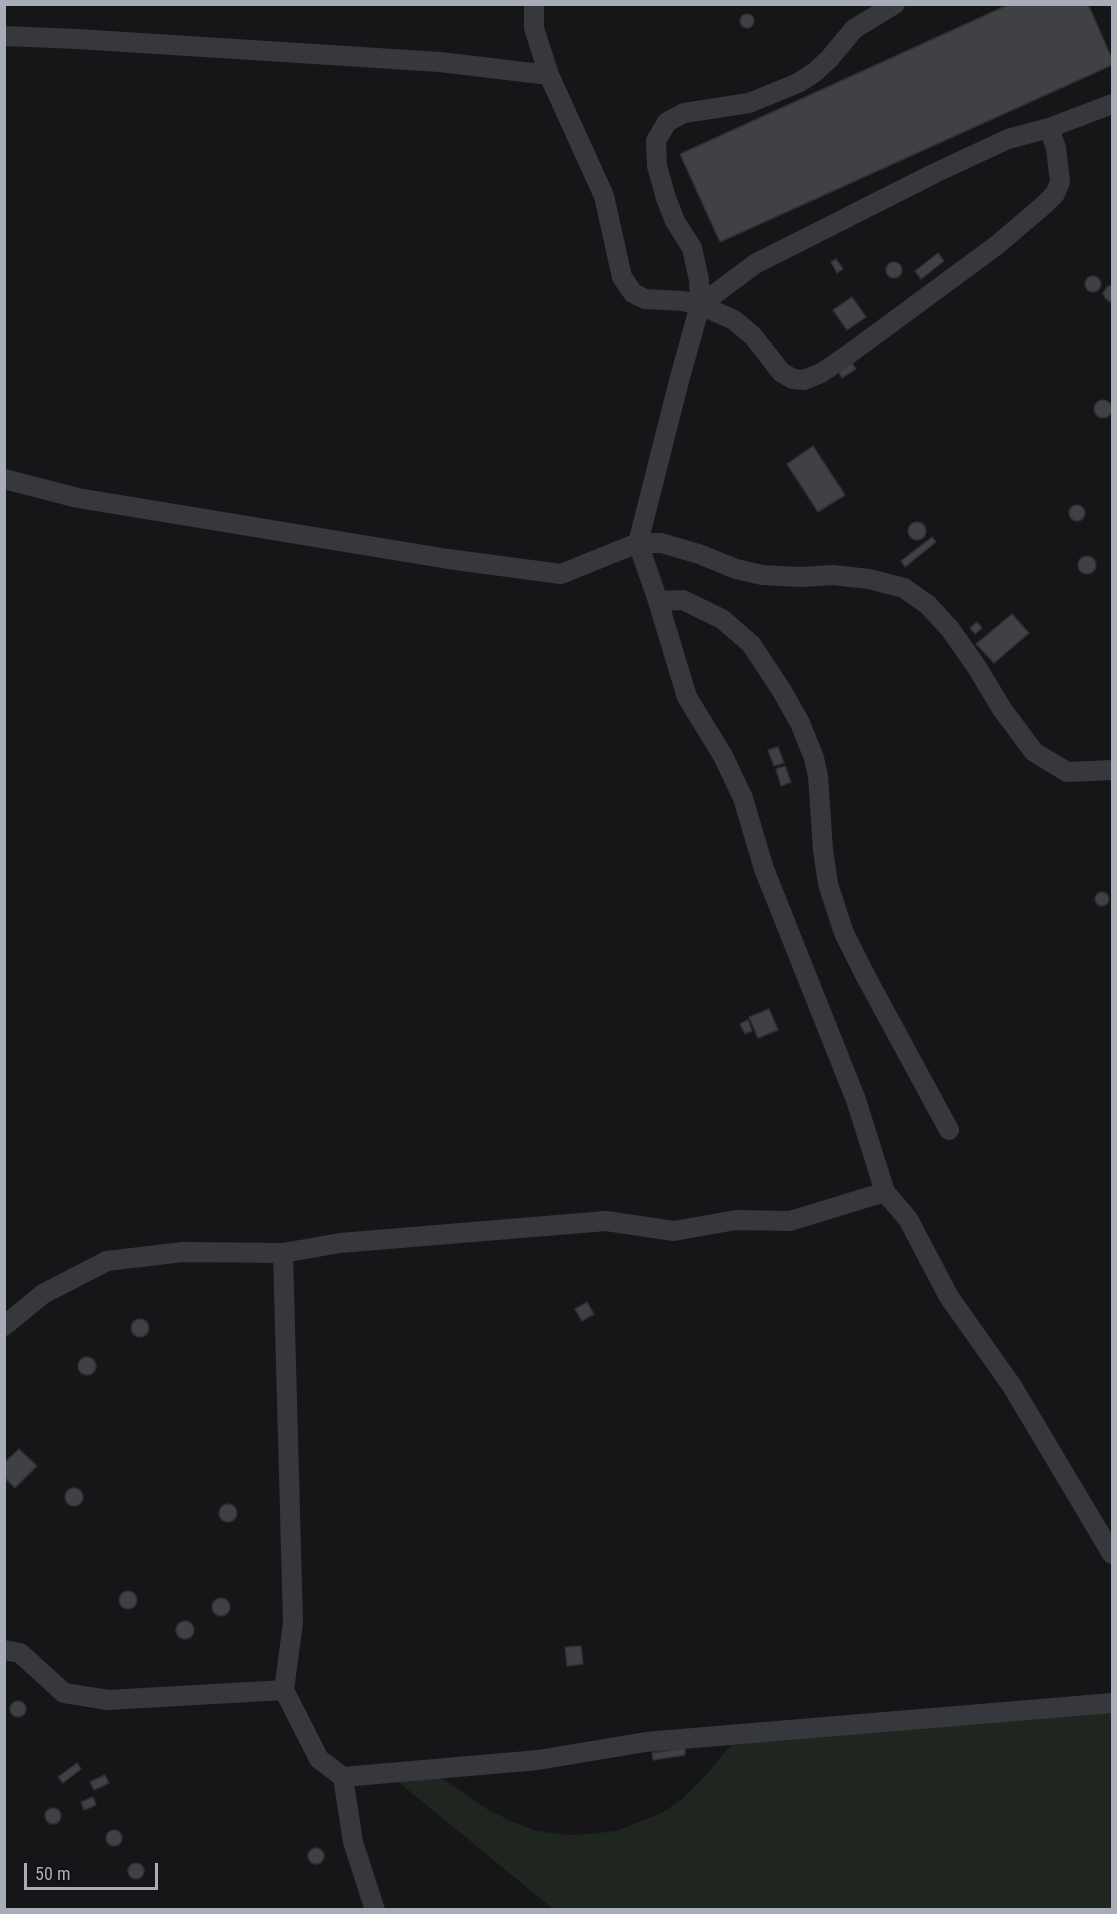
<!DOCTYPE html>
<style>
body{margin:0}
#map{position:relative;width:1117px;height:1914px;overflow:hidden;background:#161618;font-family:"Roboto Condensed",sans-serif}
canvas{display:block}
.frame{position:absolute;inset:0;border:6px solid #a8adb8;pointer-events:none}
.scale{position:absolute;left:24px;top:1863px;width:134px;height:27px;box-sizing:border-box;border:3px solid #a8adb8;border-top:0;padding-left:8px;font-size:18px;line-height:21px;white-space:nowrap;color:#a8adb8;-webkit-text-stroke:4px #111113;paint-order:stroke}
</style>
<div id="map">
<canvas width="1117" height="1914"></canvas>
<div class="frame"></div>
<div class="scale">50 m</div>
</div>
<script>
const ctx = document.querySelector('canvas').getContext('2d');
ctx.lineJoin = 'round';
function fillPath(path, color) {
  ctx.fillStyle = color;
  ctx.fill(path, 'evenodd');
}
function toPath(rows) {
  const path = new Path2D();
  for (const r of rows) {
    if (r.length === 3) {
      path.moveTo(r[0] + r[2], r[1]);
      path.arc(r[0], r[1], r[2], 0, 2 * Math.PI);
      continue;
    }
    path.moveTo(r[0], r[1]);
    for (let i = 2; i < r.length; i += 2) path.lineTo(r[i], r[i + 1]);
  }
  return path;
}
function strokePath(path, color, width, dash) {
  ctx.strokeStyle = color;
  ctx.lineWidth = width;
  ctx.lineCap = dash ? 'butt' : 'round';
  ctx.setLineDash(dash || []);
  ctx.stroke(path);
}
const green = toPath([
 [1112,1710,1112,1909,553,1909,396,1780,436,1774,487,1809,513,1822,537,1831,567,1835,589,1834,616,1831,662,1813,682,1799,708,1773,734,1741]
]);
const building = toPath([
 [1010,4,1088,4,1112,59,1112,65,720,242,680,154,1010,4],
 [747,21,7],
 [938,253,944,261,921,279,915,271,938,253],
 [836,259,843,269,837,273,831,262,836,259],
 [894,270,8],
 [1093,284,8],
 [1112,285,1112,302,1110,302,1105,298,1103,293,1107,287,1112,285],
 [852,297,866,317,847,330,833,310,852,297],
 [851,362,856,369,842,378,838,371,851,362],
 [1103,409,9],
 [813,446,845,495,818,512,787,464,813,446],
 [1077,513,8],
 [917,531,9],
 [932,537,936,542,905,567,901,561,932,537],
 [1087,565,9],
 [1012,614,1029,633,994,663,976,644,1012,614],
 [977,622,982,628,975,634,970,628,977,622],
 [778,747,784,763,774,766,768,750,778,747],
 [785,766,791,782,781,786,776,769,785,766],
 [1102,899,7],
 [769,1009,778,1030,758,1038,749,1017,769,1009],
 [748,1020,752,1031,745,1034,740,1024,748,1020],
 [587,1302,594,1314,582,1321,575,1309,587,1302],
 [140,1328,9],
 [87,1366,9],
 [19,1449,37,1466,15,1488,4,1477,4,1463,19,1449],
 [74,1497,9],
 [228,1513,9],
 [128,1600,9],
 [221,1607,9],
 [185,1630,9],
 [581,1646,583,1664,567,1666,565,1647,581,1646],
 [18,1709,8],
 [685,1748,685,1755,653,1760,652,1753,685,1748],
 [77,1763,81,1769,63,1783,58,1777,77,1763],
 [105,1775,109,1783,94,1790,90,1782,105,1775],
 [93,1797,96,1805,84,1810,81,1802,93,1797],
 [53,1816,8],
 [114,1838,8],
 [316,1856,8],
 [136,1871,8]
]);
const street = toPath([
 [534,4,534,28,549,75,604,196,622,277,633,293,645,299,683,301,700,305,734,320,753,336,781,372,793,379,804,380,821,373,845,357,997,245,1044,205,1055,194,1060,182,1056,148,1049,128],
 [895,4,854,29,829,59,815,72,798,83,749,103,684,113,667,122,656,141,657,166,666,198,675,221,692,248,699,280,700,305,679,381,638,543,658,601,687,697,723,756,743,798,764,869,856,1100,885,1192,908,1219,949,1297,1012,1386,1112,1554],
 [4,36,78,39,440,62,549,75],
 [700,305,755,264,935,173,1008,139,1049,128,1112,104],
 [4,479,78,498,448,559,561,574,638,543,661,543,699,554,736,569,762,575,801,577,833,575,869,579,904,588,928,605,950,629,976,666,1002,709,1034,752,1067,772,1112,770],
 [658,601,683,600,722,619,751,644,782,691,800,723,814,758,818,776,823,850,828,884,844,933,865,975,949,1130],
 [283,1253,293,1623,284,1690,319,1759,343,1777,538,1760,646,1742,1112,1703],
 [4,1326,43,1294,107,1261,183,1252,283,1253,340,1243,606,1221,674,1231,736,1220,790,1221,885,1192],
 [4,1650,20,1653,64,1693,108,1700,284,1690],
 [343,1777,353,1842,375,1910]
]);
fillPath(green, '#1e261f');
fillPath(building, '#404145');
strokePath(building, '#303034', 1.5);
strokePath(street, '#37383d', 20);
</script>
